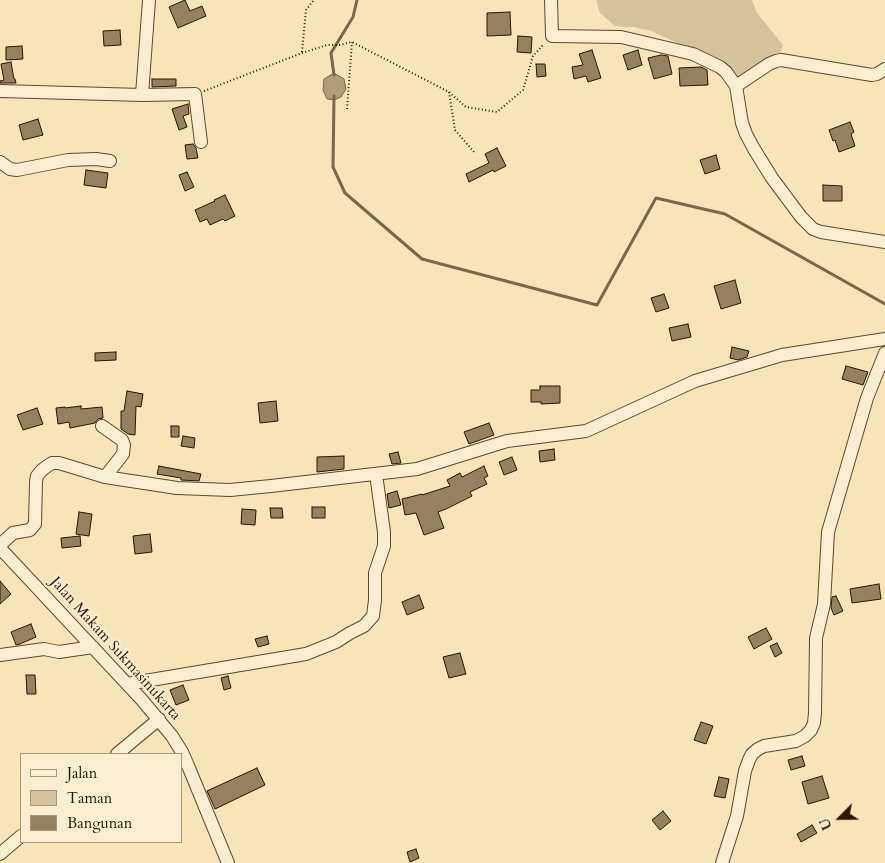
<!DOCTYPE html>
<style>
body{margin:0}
#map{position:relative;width:885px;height:863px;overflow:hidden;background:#f7e5b8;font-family:Cardo,serif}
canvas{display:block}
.legend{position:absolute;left:20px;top:753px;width:162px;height:90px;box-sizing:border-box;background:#faeed1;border:1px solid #a7977d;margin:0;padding:6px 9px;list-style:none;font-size:15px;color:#2a1500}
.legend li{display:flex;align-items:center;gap:10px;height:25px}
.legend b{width:25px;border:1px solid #a7977d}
.north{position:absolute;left:815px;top:793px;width:50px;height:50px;-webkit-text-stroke:4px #faeed1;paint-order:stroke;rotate:247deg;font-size:14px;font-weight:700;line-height:20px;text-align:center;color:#2a1500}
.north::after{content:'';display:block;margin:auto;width:18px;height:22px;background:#2a1500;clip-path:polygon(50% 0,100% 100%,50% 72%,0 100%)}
</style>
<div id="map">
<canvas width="885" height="863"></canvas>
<ul class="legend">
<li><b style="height:6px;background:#faeed1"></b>Jalan</li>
<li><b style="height:14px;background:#d4c299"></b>Taman</li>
<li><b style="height:14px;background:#958160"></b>Bangunan</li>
</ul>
<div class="north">U</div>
</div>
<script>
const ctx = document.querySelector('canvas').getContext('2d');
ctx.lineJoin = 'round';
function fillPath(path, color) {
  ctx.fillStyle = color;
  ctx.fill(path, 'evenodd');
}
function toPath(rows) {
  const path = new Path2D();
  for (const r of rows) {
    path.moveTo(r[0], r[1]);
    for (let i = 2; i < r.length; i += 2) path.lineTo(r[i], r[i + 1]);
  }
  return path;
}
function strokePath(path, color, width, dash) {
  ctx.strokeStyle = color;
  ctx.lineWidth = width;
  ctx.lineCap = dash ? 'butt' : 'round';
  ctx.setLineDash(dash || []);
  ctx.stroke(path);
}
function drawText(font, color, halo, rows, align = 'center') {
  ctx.font = font + ' Cardo,serif';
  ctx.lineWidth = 4;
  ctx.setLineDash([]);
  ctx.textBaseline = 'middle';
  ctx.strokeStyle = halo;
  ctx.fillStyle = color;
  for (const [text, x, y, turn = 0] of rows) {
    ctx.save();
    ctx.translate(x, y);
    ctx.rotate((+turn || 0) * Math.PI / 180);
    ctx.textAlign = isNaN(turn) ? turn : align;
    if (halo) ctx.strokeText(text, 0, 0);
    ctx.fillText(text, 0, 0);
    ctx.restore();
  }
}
const green = toPath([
 [596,0,752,0,757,13,783,45,780,54,738,79,704,55,651,31,634,27,625,27,615,26,600,13]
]);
const water = toPath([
 [334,73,344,79,346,89,341,97,334,100,327,99,323,90,324,79,334,73]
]);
const stream = toPath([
 [334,75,331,53,353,17,357,0],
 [334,96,333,167,345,193,422,259,597,305,656,198,725,214,885,304]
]);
const building = toPath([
 [185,0,190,11,202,6,206,16,178,28,169,7,185,0],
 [510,12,511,35,487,36,487,13,510,12],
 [120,30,121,45,104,46,103,31,120,30],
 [518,36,532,37,531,53,517,52,518,36],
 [22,46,23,59,6,60,6,47,22,46],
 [592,50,601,78,588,82,586,76,574,79,572,67,583,65,579,54,592,50],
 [638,50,642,65,628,70,623,55,638,50],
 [661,55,668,56,672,74,654,79,648,58,661,55],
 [11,62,14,79,15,79,16,83,0,83,0,81,4,80,1,64,11,62],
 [536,64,545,64,546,76,537,77,536,64],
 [701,67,707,70,708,85,680,86,679,68,701,67],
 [152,79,176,79,176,86,152,87,152,79],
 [188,104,189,114,183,116,187,127,179,130,172,109,188,104],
 [38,119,43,135,23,140,19,125,38,119],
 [850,122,854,132,851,134,855,146,839,152,835,140,833,141,829,130,850,122],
 [193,144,196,148,198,158,187,159,185,145,193,144],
 [497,148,506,166,494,172,493,170,469,182,466,174,489,163,485,154,497,148],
 [716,155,720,169,705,174,700,160,716,155],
 [86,170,108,173,106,188,84,185,86,170],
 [187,172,194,187,185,191,179,175,187,172],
 [823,185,842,186,842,201,823,201,823,185],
 [225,195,235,216,225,221,223,219,210,225,207,219,200,222,195,210,215,201,214,200,225,195],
 [735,280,741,303,721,309,714,286,735,280],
 [664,294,669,308,656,312,651,298,664,294],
 [688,324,691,337,672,341,669,328,688,324],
 [732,347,749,351,747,357,738,360,730,358,732,347],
 [116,352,116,360,95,361,95,353,116,352],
 [846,366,868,372,863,385,842,379,846,366],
 [540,386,560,386,560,403,541,404,541,402,531,402,531,390,540,390,540,386],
 [127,391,143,394,141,407,136,406,135,435,128,434,121,429,121,411,124,411,127,391],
 [276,401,278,421,260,423,258,403,276,401],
 [81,406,81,409,102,407,103,418,98,419,95,423,70,428,69,422,58,424,56,408,65,407,65,408,81,406],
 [37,408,43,424,23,430,17,415,37,408],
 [489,423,494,435,469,444,464,432,489,423],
 [171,426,179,426,179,437,171,437,171,426],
 [183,436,195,438,194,448,181,446,183,436],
 [554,449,555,460,540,462,539,451,554,449],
 [398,452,401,463,392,464,389,454,398,452],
 [344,456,344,469,317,472,317,457,344,456],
 [512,457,517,470,504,475,499,462,512,457],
 [159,466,201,474,199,481,181,480,181,478,157,474,159,466],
 [484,466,488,476,484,478,487,484,470,492,472,496,446,509,438,512,444,528,424,535,416,513,405,515,402,499,422,494,422,495,450,486,447,480,460,473,462,477,484,466],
 [397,491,401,505,389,508,387,494,397,491],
 [312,507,325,507,325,518,312,518,312,507],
 [270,508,282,508,283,518,271,518,270,508],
 [242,509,256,510,255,525,241,524,242,509],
 [79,512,92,514,89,536,76,534,79,512],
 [150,534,152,552,135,554,133,536,150,534],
 [80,536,81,546,62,548,61,538,80,536],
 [0,581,11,594,0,604,0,581],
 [879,584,881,599,852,603,850,589,879,584],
 [419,595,424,608,407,615,402,602,419,595],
 [836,596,843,611,834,615,831,608,832,597,836,596],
 [31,624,36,637,20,644,16,645,11,632,31,624],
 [766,628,772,639,754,649,748,637,766,628],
 [267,636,269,644,258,647,255,639,267,636],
 [777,643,782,653,775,657,770,646,777,643],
 [460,653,466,674,449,678,443,657,460,653],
 [26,675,35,675,36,694,27,694,26,675],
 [228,676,231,688,224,690,221,678,228,676],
 [183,685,189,700,176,705,170,690,183,685],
 [701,722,713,726,706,744,694,740,701,722],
 [802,756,805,766,791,770,788,760,802,756],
 [257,768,265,785,215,809,207,791,257,768],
 [822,776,829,798,808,804,802,782,822,776],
 [719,777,729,779,725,798,714,796,719,777],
 [663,811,671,821,660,830,652,820,663,811],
 [812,825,817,833,801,842,797,834,812,825],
 [416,849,419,858,410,862,407,852,416,849]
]);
const path = toPath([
 [302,52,306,10,314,0],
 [204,91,302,53,327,45,339,45,352,42,449,92,466,107,497,112,523,90,533,56,544,44],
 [449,92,455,130,474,152],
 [347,109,352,42]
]);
const minor = toPath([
 [551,0,552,36,621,37,693,54,720,67,726,72,736,86,742,123,746,134,754,149,772,178,801,217,813,229,821,232,885,242],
 [736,86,769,64,776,61,781,60,872,75,877,74,885,69],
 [0,91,142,95,195,94,201,142],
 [142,95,149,0],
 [0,162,10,169,17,170,68,160,96,159,110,161],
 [102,426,122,440,124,445,123,454,105,477],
 [0,545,13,533,30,530,35,524,36,482,37,476,41,471,46,467,52,463,59,463,105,477,177,488,230,490,271,486,417,469,507,441,586,431,695,381,782,355,885,339],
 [0,548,142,700,172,736,182,752,189,768,228,863],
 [0,655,44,649,59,652,93,647],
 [127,684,306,654,336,642,350,633,364,626,373,616,375,600,375,573,384,546,384,532,376,474],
 [117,754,159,719],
 [0,854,21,836],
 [722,863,737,816,745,771,749,760,752,754,758,749,764,746,796,741,805,736,811,730,814,723,815,713,816,638,824,604,828,532,867,398,885,353]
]);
const streetNames = [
 ["Jalan Makam Sukmasinukarta",115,649,48]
];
fillPath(green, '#d4c299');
fillPath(water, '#b19e79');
strokePath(water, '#7b6749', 1);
strokePath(stream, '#7b6749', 3);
fillPath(building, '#958160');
strokePath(building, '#2a1500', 1);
strokePath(minor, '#5d492e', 14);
strokePath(path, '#2a1500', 2, [1, 2.5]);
strokePath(minor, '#faeed1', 12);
drawText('15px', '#2a1500', '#faeed1', streetNames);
</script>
